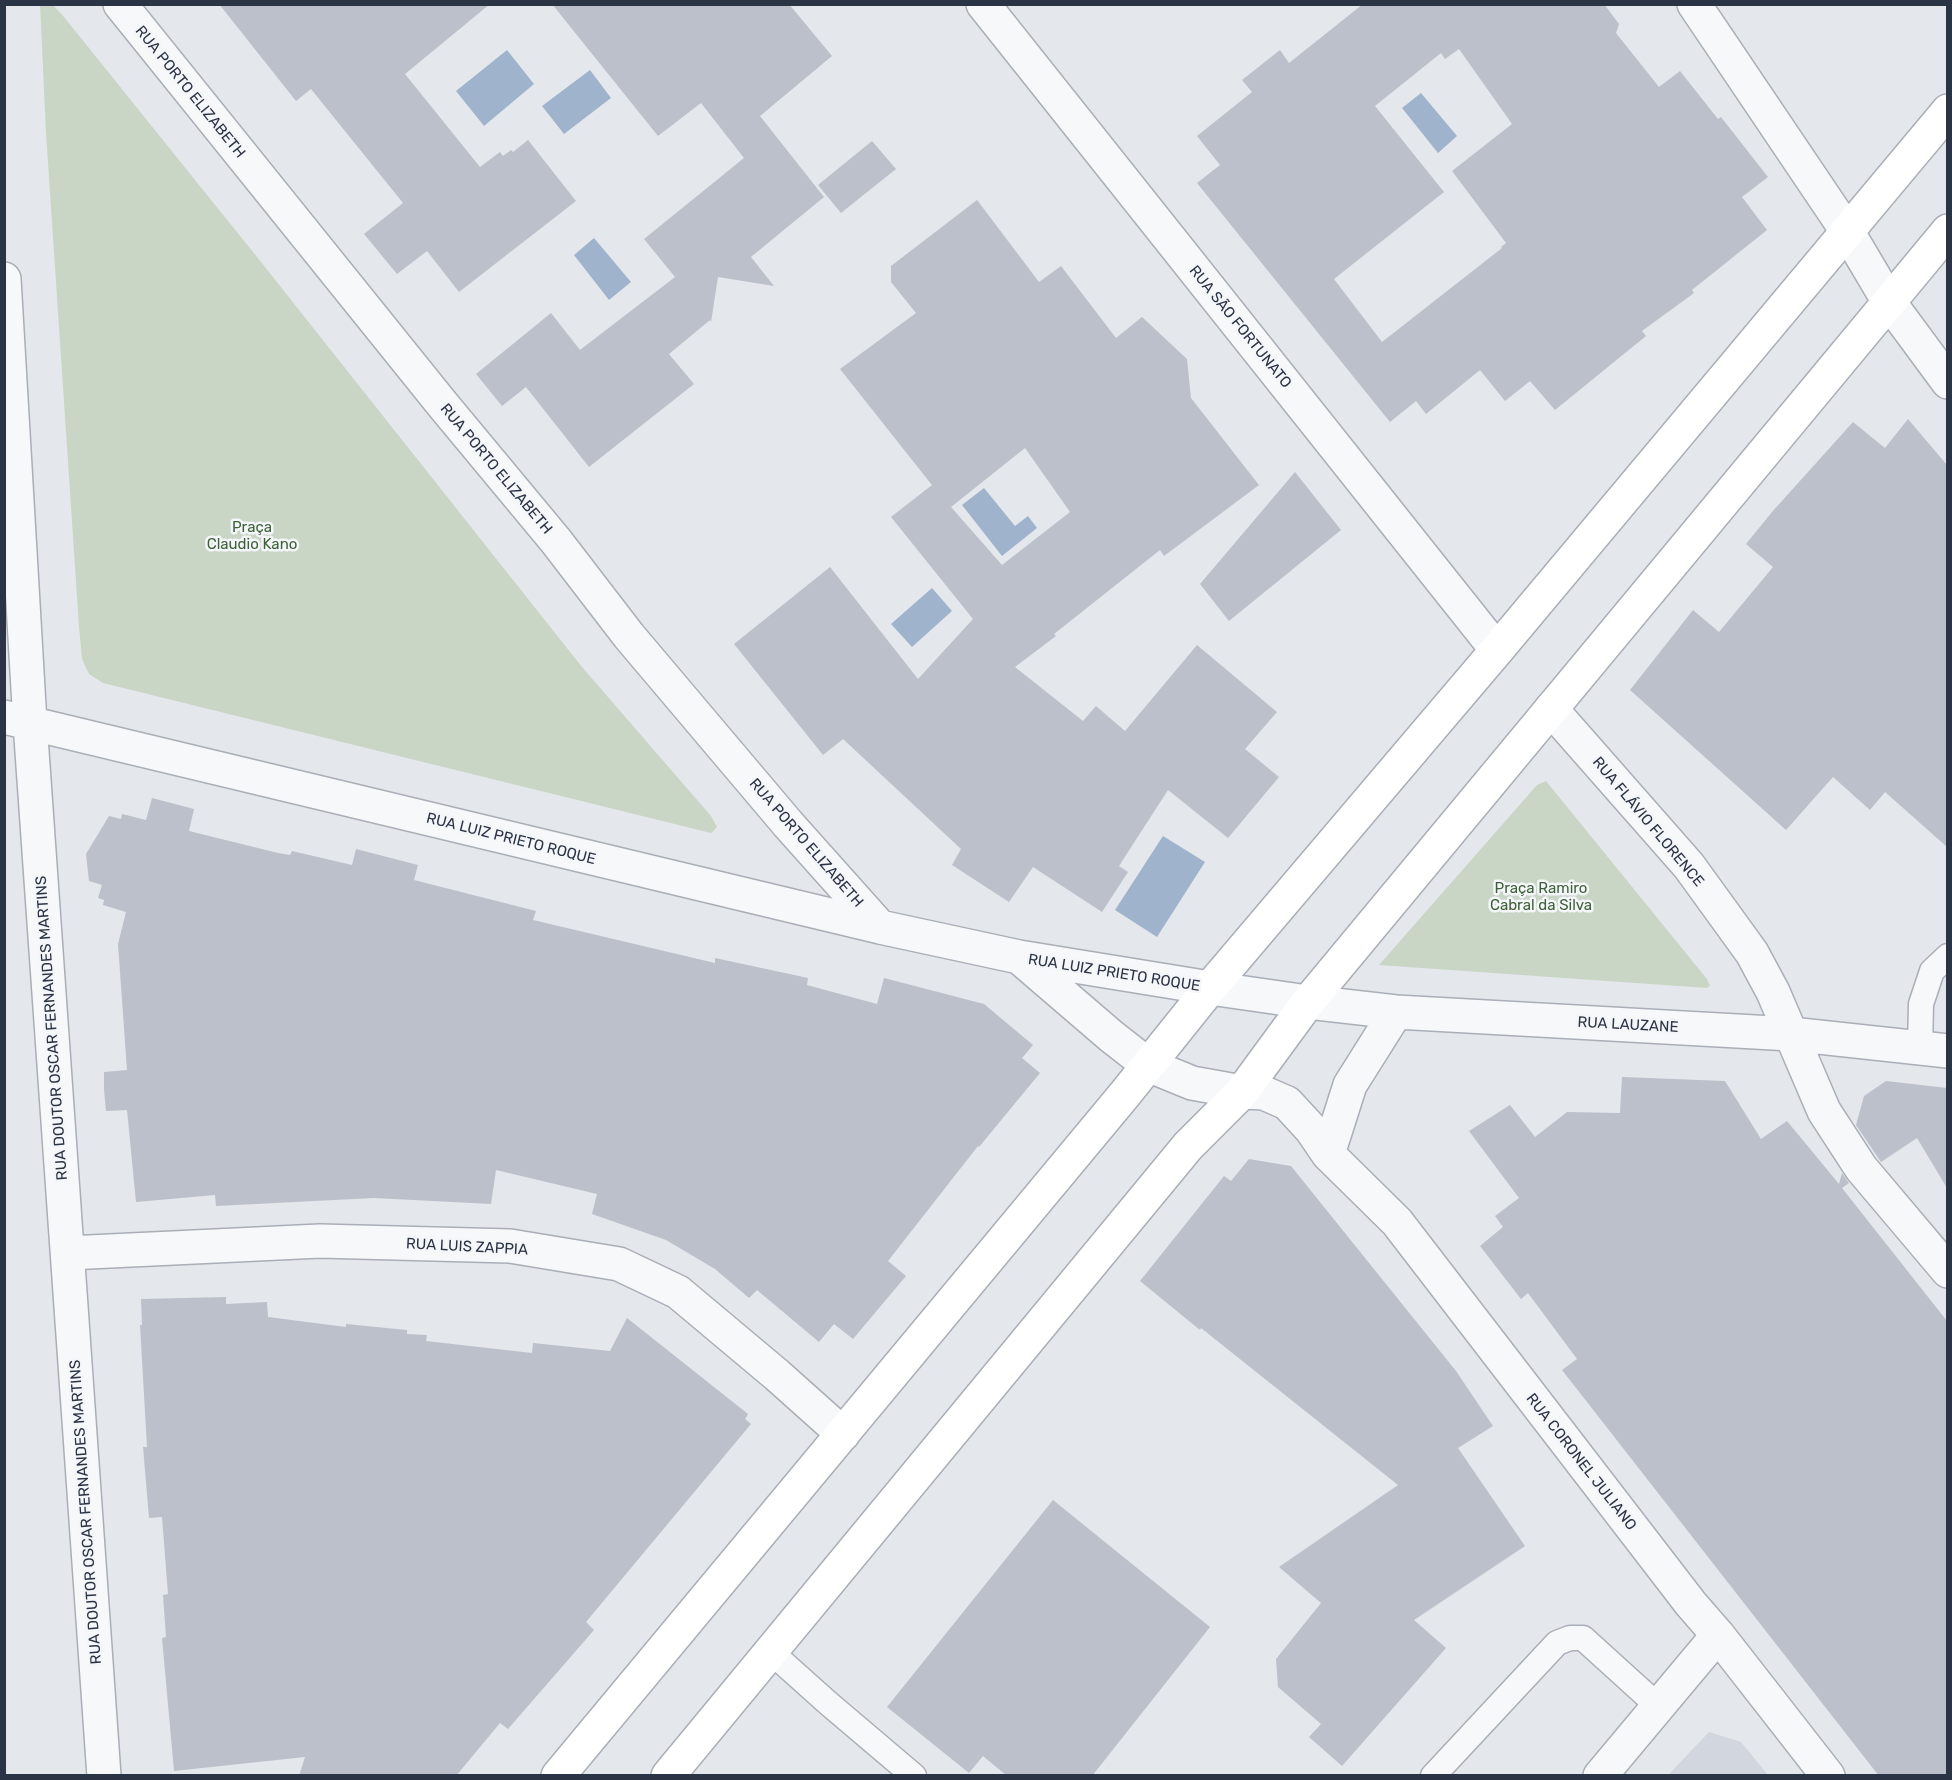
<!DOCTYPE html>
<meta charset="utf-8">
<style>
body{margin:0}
#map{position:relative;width:1952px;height:1780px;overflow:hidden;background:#e4e7ec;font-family:Rubik,sans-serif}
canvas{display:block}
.frame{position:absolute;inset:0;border:6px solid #2b3445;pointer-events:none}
</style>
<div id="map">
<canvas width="1952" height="1780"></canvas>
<div class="frame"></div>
</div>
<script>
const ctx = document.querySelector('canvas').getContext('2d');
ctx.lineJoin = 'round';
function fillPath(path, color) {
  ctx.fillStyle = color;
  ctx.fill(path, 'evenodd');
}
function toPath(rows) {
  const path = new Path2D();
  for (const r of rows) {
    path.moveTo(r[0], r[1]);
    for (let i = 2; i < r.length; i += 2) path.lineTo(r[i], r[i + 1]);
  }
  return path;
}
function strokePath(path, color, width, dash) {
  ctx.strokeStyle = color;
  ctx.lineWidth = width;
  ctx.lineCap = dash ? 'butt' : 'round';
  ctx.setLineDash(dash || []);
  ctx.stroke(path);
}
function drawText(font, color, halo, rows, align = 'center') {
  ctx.font = font + ' Rubik,sans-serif';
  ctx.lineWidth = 5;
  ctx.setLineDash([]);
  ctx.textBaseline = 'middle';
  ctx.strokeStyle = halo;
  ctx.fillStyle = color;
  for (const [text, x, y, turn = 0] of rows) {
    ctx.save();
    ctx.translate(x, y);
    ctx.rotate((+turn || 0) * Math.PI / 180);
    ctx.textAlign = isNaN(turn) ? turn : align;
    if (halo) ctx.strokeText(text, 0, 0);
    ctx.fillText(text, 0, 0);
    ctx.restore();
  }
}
const built = toPath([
 [1709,1732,1741,1742,1768,1775,1668,1775]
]);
const green = toPath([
 [40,4,53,5,64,17,261,262,582,667,711,816,717,827,711,833,103,683,89,674,82,659,79,626,46,133],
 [1546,781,1707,979,1710,986,1707,988,1379,965,1537,785]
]);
const water = toPath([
 [507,50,534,84,484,126,456,91],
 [590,70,611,98,564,134,542,106],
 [1421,93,1457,136,1438,153,1402,108],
 [594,238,631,282,609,300,574,255],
 [984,488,1015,526,1028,516,1037,528,1002,556,962,505],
 [932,588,952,611,912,647,891,624],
 [1163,836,1205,862,1157,937,1115,910]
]);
const building = toPath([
 [219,4,490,4,405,74,480,167,500,152,503,156,511,150,513,152,528,140,576,201,459,292,427,251,397,274,364,234,403,203,311,89,296,101],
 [552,4,789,4,832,56,760,116,824,197,751,257,774,286,718,277,711,322,710,320,669,354,694,384,589,467,526,387,502,406,476,374,551,313,580,350,675,277,644,239,744,158,701,103,658,136],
 [1363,4,1604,4,1619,24,1616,33,1659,87,1680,71,1718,119,1721,117,1768,177,1742,197,1767,230,1692,290,1694,293,1642,331,1646,336,1555,410,1530,381,1505,401,1480,370,1426,414,1416,401,1390,422,1197,183,1220,165,1197,136,1252,92,1242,80,1280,50,1289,63],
 [1459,49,1512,124,1452,171,1506,243,1501,247,1502,248,1382,342,1334,279,1444,192,1375,106,1441,53,1445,59],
 [872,141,896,169,841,213,818,185],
 [977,200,1039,282,1061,266,1116,338,1142,317,1187,359,1191,398,1259,485,1164,556,1160,550,1054,634,1056,636,1015,667,1083,721,1096,706,1125,731,1197,645,1277,712,1245,749,1279,777,1228,838,1168,790,1119,866,1128,872,1102,912,1033,867,1009,902,952,865,961,849,843,739,823,755,734,644,830,567,918,679,973,619,891,517,932,485,939,494,840,369,916,313,891,282,891,266],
 [1025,448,1070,512,1002,565,951,507],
 [1908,419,1947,465,1947,847,1885,792,1870,810,1833,777,1786,830,1630,690,1693,610,1719,632,1773,567,1746,544,1772,512,1853,422,1885,448],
 [1295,472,1341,530,1229,621,1200,584],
 [152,798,194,809,189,831,278,853,290,855,292,851,352,865,356,849,418,865,414,880,536,911,533,920,715,963,715,958,808,978,807,985,877,1004,884,978,984,1004,1033,1045,1022,1058,1040,1073,979,1147,978,1146,888,1261,906,1276,853,1339,834,1324,819,1342,757,1290,749,1298,715,1269,666,1240,592,1214,597,1194,496,1170,491,1204,374,1198,216,1206,215,1195,136,1202,127,1110,106,1111,104,1090,104,1072,127,1070,118,944,126,912,103,905,104,900,98,898,102,885,89,881,86,854,109,816,121,819,122,814,146,820],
 [1622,1077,1725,1081,1761,1139,1787,1121,1839,1184,1842,1173,1849,1183,1842,1188,1947,1321,1947,1776,1879,1776,1562,1370,1577,1359,1528,1293,1521,1299,1480,1246,1503,1227,1495,1216,1519,1198,1469,1131,1510,1105,1535,1137,1567,1112,1620,1113],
 [1886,1081,1947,1088,1947,1188,1917,1138,1881,1162,1856,1125,1864,1096],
 [1249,1159,1291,1166,1456,1371,1493,1426,1458,1448,1525,1546,1414,1620,1446,1648,1342,1766,1309,1737,1321,1724,1278,1687,1276,1659,1321,1603,1279,1567,1398,1485,1201,1328,1200,1330,1140,1281,1224,1176,1231,1181],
 [226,1297,226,1304,267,1302,268,1317,346,1327,346,1324,407,1330,407,1334,427,1335,426,1341,532,1353,533,1343,610,1351,627,1318,748,1414,745,1419,751,1424,586,1622,594,1630,508,1729,500,1723,456,1776,299,1776,305,1757,174,1771,162,1638,166,1637,163,1595,168,1594,162,1517,149,1518,143,1447,147,1447,140,1325,142,1325,141,1299],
 [1053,1500,1210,1627,1092,1776,1007,1776,983,1756,969,1773,887,1707]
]);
const lane = toPath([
 [1920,1048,1921,1004,1932,971,1948,956],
 [771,1652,828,1703,914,1776],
 [1433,1776,1557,1643,1570,1638,1583,1638,1658,1706]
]);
const street = toPath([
 [120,4,443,405,556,541,629,636,788,824,880,927],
 [983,4,1497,650],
 [1694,4,1847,231,1889,302,1948,382],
 [4,279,30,723,104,1776],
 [1551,709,1689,866,1752,953,1773,992,1824,1111,1861,1168,1948,1271],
 [4,717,880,927,1019,957,1210,988,1308,1002,1396,1012,1791,1034,1948,1051],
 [1019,957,1111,1036,1148,1065,1192,1083,1242,1092,1264,1093,1287,1103,1311,1129,1328,1154,1397,1222,1691,1604,1718,1635,1828,1776],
 [1328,1154,1350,1085,1396,1012],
 [68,1253,320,1241,510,1246,619,1264,678,1292,777,1375,843,1434],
 [1600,1776,1718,1635]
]);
const secondary = toPath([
 [558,1776,1125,1094,1210,988,1497,650,1948,111],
 [668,1776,1188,1146,1242,1092,1308,1002,1948,231]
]);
const streetNames = [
 ["RUA PORTO ELIZABETH",190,92,51],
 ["RUA SÃO FORTUNATO",1240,327,51],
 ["RUA PORTO ELIZABETH",496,469,50],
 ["RUA FLÁVIO FLORENCE",1648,822,50],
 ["RUA LUIZ PRIETO ROQUE",511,839,14],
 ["RUA PORTO ELIZABETH",806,843,49],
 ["RUA LUIZ PRIETO ROQUE",1114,973,9],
 ["RUA LAUZANE",1628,1025,3],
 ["RUA DOUTOR OSCAR FERNANDES MARTINS",52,1028,-94],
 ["RUA LUIS ZAPPIA",467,1247,3],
 ["RUA CORONEL JULIANO",1581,1462,52],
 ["RUA DOUTOR OSCAR FERNANDES MARTINS",86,1512,-94]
];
const parkNames = [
 ["Praça",252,528],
 ["Claudio Kano",252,545],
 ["Praça Ramiro",1541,889],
 ["Cabral da Silva",1541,906]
];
fillPath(built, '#d2d6de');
fillPath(green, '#c9d6c5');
fillPath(water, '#9fb4cc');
fillPath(building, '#bbc0ca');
strokePath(lane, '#a9aeb7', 27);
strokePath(street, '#a9aeb7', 36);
strokePath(secondary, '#a9aeb7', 36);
strokePath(lane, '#f7f8fa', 24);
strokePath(street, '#f7f8fa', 33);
strokePath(secondary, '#fff', 33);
drawText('15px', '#2b3445', '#f4f6f9', streetNames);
drawText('15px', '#3f6138', '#f4f6f9', parkNames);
</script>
